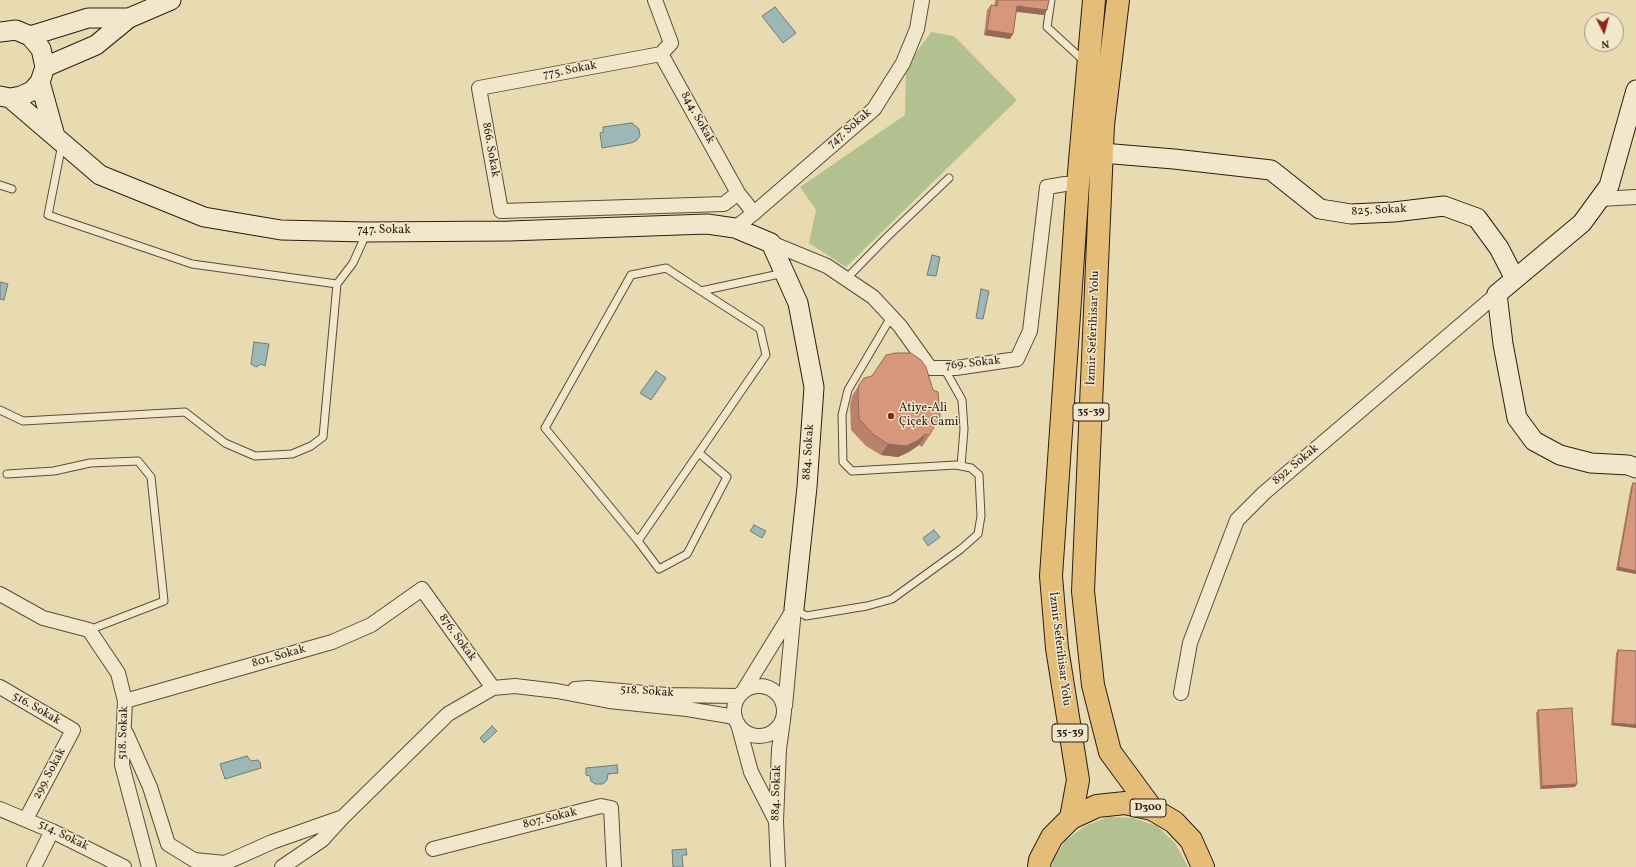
<!DOCTYPE html>
<meta charset="utf-8">
<style>
body{margin:0}
#map{position:relative;width:1636px;height:867px;overflow:hidden;background:#e9dbb1;font-family:Vollkorn,serif}
canvas{display:block}
.north{position:absolute;left:1584px;top:12px;width:40px;height:40px;box-sizing:border-box;background:#f1e8cc;border:1px solid #a39682;border-radius:50%;rotate:174deg;font-size:11px;font-weight:700;line-height:16px;text-align:center;color:#2d1c14}
.north::after{content:'';display:block;margin:auto;width:14px;height:18px;background:#8f2418;clip-path:polygon(50% 0,100% 100%,50% 72%,0 100%)}
</style>
<div id="map">
<canvas width="1636" height="867"></canvas>
<div class="north">N</div>
</div>
<script>
const ctx = document.querySelector('canvas').getContext('2d');
ctx.lineJoin = 'round';
function fillPath(path, color) {
  ctx.fillStyle = color;
  ctx.fill(path, 'evenodd');
}
function toPath(rows) {
  const path = new Path2D();
  for (const r of rows) {
    if (r.length === 3) {
      path.moveTo(r[0] + r[2], r[1]);
      path.arc(r[0], r[1], r[2], 0, 2 * Math.PI);
      continue;
    }
    path.moveTo(r[0], r[1]);
    for (let i = 2; i < r.length; i += 2) path.lineTo(r[i], r[i + 1]);
  }
  return path;
}
function strokePath(path, color, width, dash) {
  ctx.strokeStyle = color;
  ctx.lineWidth = width;
  ctx.lineCap = dash ? 'butt' : 'round';
  ctx.setLineDash(dash || []);
  ctx.stroke(path);
}
function drawText(font, color, halo, rows, align = 'center') {
  ctx.font = font + ' Vollkorn,serif';
  ctx.lineWidth = 3;
  ctx.setLineDash([]);
  ctx.textBaseline = 'middle';
  ctx.strokeStyle = halo;
  ctx.fillStyle = color;
  for (const [text, x, y, turn = 0] of rows) {
    ctx.save();
    ctx.translate(x, y);
    ctx.rotate((+turn || 0) * Math.PI / 180);
    ctx.textAlign = isNaN(turn) ? turn : align;
    if (halo) ctx.strokeText(text, 0, 0);
    ctx.fillText(text, 0, 0);
    ctx.restore();
  }
}
const green = toPath([
 [931,32,954,36,1017,100,846,267,809,243,816,210,800,187,905,115,906,67],
 [1108,817,1133,818,1157,826,1175,843,1188,867,1052,867,1053,860,1065,841,1085,826]
]);
const water = toPath([
 [775,7,796,33,783,43,762,16,775,7],
 [632,123,639,129,640,136,636,141,631,143,602,148,600,133,603,132,603,127,632,123],
 [932,255,940,257,936,276,927,275,932,255],
 [0,282,8,284,4,300,0,299,0,282],
 [981,289,989,291,983,319,976,318,981,289],
 [254,342,269,344,265,366,261,364,256,367,251,364,254,342],
 [656,371,666,378,651,400,640,393,656,371],
 [754,525,766,531,762,538,750,531,754,525],
 [934,530,940,537,928,546,923,538,934,530],
 [492,726,497,731,484,743,480,738,492,726],
 [247,756,251,761,258,760,260,762,261,768,225,779,220,764,247,756],
 [617,765,618,773,608,774,607,780,603,784,595,784,591,781,590,776,586,775,586,768,617,765],
 [686,849,687,855,682,855,683,867,673,867,672,850,686,849]
]);
const lane = toPath([
 [1051,0,1047,27,1084,61],
 [0,185,12,189],
 [846,279,887,237,949,178],
 [337,284,353,263,366,234],
 [701,291,760,329,766,355,638,541,545,428,631,275,666,268,701,291,784,273],
 [944,368,962,400,964,429,961,466],
 [0,410,23,421,185,412,225,443,255,456,292,454,311,446,323,437,337,284,192,264,48,215,62,144],
 [7,474,54,471,90,463,138,461,151,477,164,601,89,630],
 [638,541,659,569,687,554,727,477,699,453],
 [794,609,806,616,867,606,892,599,961,549,978,534,981,516,979,475,971,468,956,465,852,471,843,462,842,415,848,390,891,317]
]);
const street = toPath([
 [655,0,671,43,661,54,738,193,754,213,735,228],
 [661,54,479,88,501,211,724,204,738,193],
 [1600,199,1636,197],
 [754,213,874,109,903,63,917,29,922,0],
 [771,243,827,266,873,297,900,326,930,368,956,368,1017,359,1030,331,1047,187,1065,184,1078,184],
 [0,594,43,618,89,630,118,673,125,701,122,765,149,867],
 [759,711,25],
 [0,687,73,730,26,819],
 [575,689,588,688,667,695,739,696],
 [744,690,792,612],
 [1181,693,1190,643,1237,520,1264,493,1497,294],
 [125,701,332,642,371,625,422,589,493,688],
 [785,706,794,609],
 [738,724,751,772,775,819],
 [126,733,150,787,168,844,194,860,225,863,272,842,340,818],
 [0,809,52,831,124,867],
 [433,849,601,806,611,808,614,867],
 [34,867,52,831],
 [282,867,322,840,342,818,448,714,493,688,515,686,557,691,609,701,687,709,735,717],
 [778,867,776,821,779,749,783,720]
]);
const secondary = toPath([
 [0,32,16,30,30,36,41,49,45,67,40,82,32,91,21,96,10,98,0,96],
 [30,36,88,18,129,18],
 [45,67,96,45,129,18,171,0],
 [40,82,55,136],
 [1636,90,1609,186,1582,223,1497,294,1503,344,1517,418,1534,441,1560,455,1591,463,1628,465,1636,468],
 [10,98,100,175,204,217,281,230,366,232,509,231,707,224,735,228,771,243,798,303,814,387,807,487,794,609],
 [1102,153,1174,159,1271,170,1320,209,1351,214,1394,212,1444,206,1477,218,1499,248,1515,279]
]);
const primary = toPath([
 [1118,0,1103,125,1083,591,1093,685,1110,752,1152,809],
 [1071,818,1078,780,1057,648,1051,576,1078,184,1094,0]
]);
const highway = toPath([
 [1039,867,1040,860,1052,837,1071,818,1097,806,1125,803,1152,809,1174,822,1191,840,1203,867]
]);
const wall = toPath([
 [995,0,1049,0,1047,10,1044,15,1016,12,1010,39,984,35,987,10,991,5,994,6],
 [886,355,929,436,922,447,919,445,909,452,898,457,881,455,866,446,851,430,850,405,852,396,859,385,872,376],
 [1633,483,1636,483,1636,574,1616,570,1631,486],
 [1618,650,1636,651,1636,728,1611,725,1616,653],
 [1538,710,1575,787,1540,789,1536,713]
]);
const shadedWall = toPath([
 [1017,6,1047,10,1044,15,1013,11],
 [987,30,1013,34,1010,39,984,35],
 [926,434,919,445,909,452,898,457,881,455,888,444],
 [1618,567,1636,571,1636,574,1616,570],
 [1613,723,1636,725,1636,728,1611,725],
 [1577,784,1575,787,1540,789,1542,786]
]);
const building = toPath([
 [998,0,1049,0,1047,10,1017,6,1013,34,987,30,991,5,997,6,998,0],
 [896,353,911,353,921,360,926,367,933,390,938,392,940,416,929,436,926,434,917,441,906,446,888,444,874,435,859,419,858,394,859,385,864,378,872,376,886,355,896,353],
 [1633,483,1636,483,1636,571,1618,567,1633,483],
 [1618,650,1636,651,1636,725,1613,723,1618,650],
 [1572,708,1577,784,1542,786,1538,710,1572,708]
]);
const markers = [
 [891,416,4,"#8f2418"]
];
const shields = [
 [1091,412,36],
 [1070,733,36],
 [1148,808,36]
];
const shieldNames = [
 ["35-39",1091,412],
 ["35-39",1070,733],
 ["D300",1148,808]
];
const streetNames = [
 ["775. Sokak",570,71,-11],
 ["844. Sokak",697,118,61],
 ["747. Sokak",850,129,-41],
 ["866. Sokak",490,150,80],
 ["825. Sokak",1379,211,-3],
 ["747. Sokak",384,231],
 ["İzmir Seferihisar Yolu",1094,328,-88],
 ["769. Sokak",973,364,-6],
 ["884. Sokak",809,452,-86],
 ["892. Sokak",1296,465,-40],
 ["876. Sokak",457,638,54],
 ["İzmir Seferihisar Yolu",1059,649,83],
 ["801. Sokak",279,657,-16],
 ["518. Sokak",647,692,4],
 ["516. Sokak",36,709,30],
 ["518. Sokak",124,733,-88],
 ["299. Sokak",50,774,-62],
 ["884. Sokak",777,793,-88],
 ["807. Sokak",550,819,-14],
 ["514. Sokak",63,836,26]
];
const poiNames = [
 ["Atiye-Ali",899,409],
 ["Çiçek Cami",899,423]
];
fillPath(green, '#b2c18f');
fillPath(water, '#9cb8b6');
strokePath(water, '#707a75', 1);
strokePath(lane, '#5c4c3b', 9);
strokePath(street, '#5c4c3b', 16);
strokePath(secondary, '#2d1c14', 21);
strokePath(primary, '#2d1c14', 24);
strokePath(highway, '#2d1c14', 24);
strokePath(lane, '#f1e8cc', 7);
strokePath(street, '#f1e8cc', 14);
strokePath(secondary, '#f1e8cc', 19);
strokePath(primary, '#e4be78', 22);
strokePath(highway, '#e4be78', 22);
fillPath(wall, '#b8826c');
fillPath(shadedWall, '#966a58');
fillPath(building, '#d6977d');
strokePath(building, '#966a58', 1);
for (const [x, y, r, color] of markers) {
  const dot = new Path2D();
  dot.arc(x, y, r, 0, 2 * Math.PI);
  ctx.fillStyle = color;
  ctx.fill(dot);
  strokePath(dot, '#f1e8cc', 1.5);
}
for (const [x, y, w] of shields) {
  const box = new Path2D();
  box.roundRect(x - w / 2, y - 9, w, 18, 3);
  ctx.fillStyle = '#f1e8cc';
  ctx.fill(box);
  strokePath(box, '#2d1c14', 1);
}
drawText('bold 11px', '#2d1c14', null, shieldNames);
drawText('12px', '#2d1c14', '#f1e8cc', streetNames);
drawText('12px', '#2d1c14', '#f1e8cc', poiNames, 'left');
</script>
